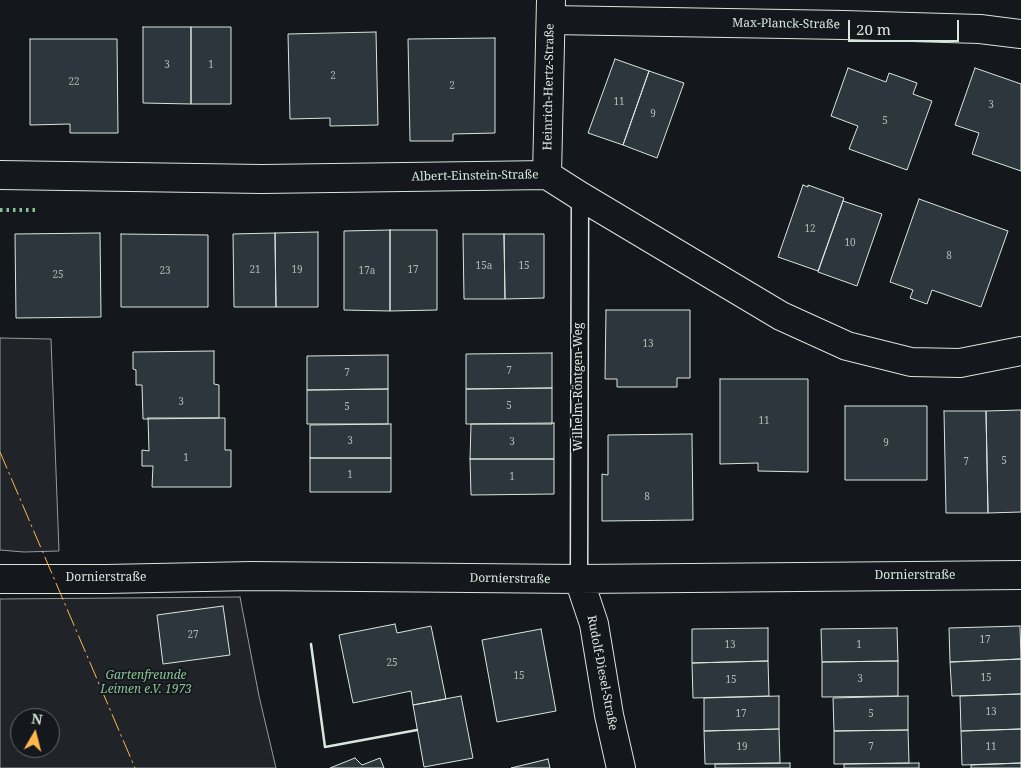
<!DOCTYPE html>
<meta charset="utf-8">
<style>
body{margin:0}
#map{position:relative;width:1021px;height:768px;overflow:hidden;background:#14181c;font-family:"Noto Serif",serif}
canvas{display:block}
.north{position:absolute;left:10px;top:708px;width:50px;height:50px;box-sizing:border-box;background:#14181c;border:1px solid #626a69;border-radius:50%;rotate:8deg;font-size:14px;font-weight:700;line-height:20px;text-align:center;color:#d8e6dc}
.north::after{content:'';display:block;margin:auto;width:18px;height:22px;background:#ffb74d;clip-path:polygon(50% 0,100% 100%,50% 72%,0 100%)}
.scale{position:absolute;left:848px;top:20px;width:111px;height:22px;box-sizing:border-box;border:2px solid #d8e6dc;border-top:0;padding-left:6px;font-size:15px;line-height:18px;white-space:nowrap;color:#d8e6dc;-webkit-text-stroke:4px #14181c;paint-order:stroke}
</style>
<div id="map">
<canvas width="1021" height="768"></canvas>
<div class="north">N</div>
<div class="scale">20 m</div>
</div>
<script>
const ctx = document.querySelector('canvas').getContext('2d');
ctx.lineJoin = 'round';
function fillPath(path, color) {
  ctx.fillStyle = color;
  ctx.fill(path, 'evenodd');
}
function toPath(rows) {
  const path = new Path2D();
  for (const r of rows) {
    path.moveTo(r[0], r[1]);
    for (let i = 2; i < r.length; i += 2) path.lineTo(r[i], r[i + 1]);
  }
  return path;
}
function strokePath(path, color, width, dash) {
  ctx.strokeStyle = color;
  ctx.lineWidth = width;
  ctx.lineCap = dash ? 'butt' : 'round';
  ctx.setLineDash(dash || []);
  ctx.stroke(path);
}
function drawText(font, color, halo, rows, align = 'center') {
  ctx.font = font + ' "Noto Serif",serif';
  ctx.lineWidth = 4;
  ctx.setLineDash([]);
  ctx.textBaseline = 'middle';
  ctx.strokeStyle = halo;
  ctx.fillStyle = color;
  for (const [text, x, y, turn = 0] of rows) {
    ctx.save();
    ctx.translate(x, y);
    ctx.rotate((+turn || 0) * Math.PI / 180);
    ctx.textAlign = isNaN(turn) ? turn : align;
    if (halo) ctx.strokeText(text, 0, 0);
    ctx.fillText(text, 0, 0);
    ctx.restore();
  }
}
const green = toPath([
 [0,338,51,339,59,551,24,552,0,550,0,338],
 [240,597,259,696,276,768,0,768,0,599,240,597],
 [20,718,50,718,50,748,20,748,20,718]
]);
const building = toPath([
 [143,27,191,27,191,104,143,103,143,27],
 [191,27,231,27,231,104,191,104,191,27],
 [376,32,378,125,330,126,330,118,290,119,288,34,376,32],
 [495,38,495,133,453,134,453,141,410,141,408,39,495,38],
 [30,39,117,39,118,133,70,133,70,124,30,125,30,39],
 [615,59,649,71,623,145,588,133,615,59],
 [848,68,886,82,889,73,917,83,913,94,932,101,907,170,849,149,858,126,831,116,848,68],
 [975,68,1021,84,1021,171,972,154,979,133,955,125,975,68],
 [649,71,684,83,657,158,623,145,649,71],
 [803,185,808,187,808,185,844,198,818,271,778,257,803,185],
 [919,199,1008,231,981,307,932,290,927,304,910,298,913,290,890,282,919,199],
 [843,201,882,214,857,286,818,272,843,201],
 [390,230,437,230,437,310,390,311,390,230],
 [390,230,390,311,344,310,344,231,390,230],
 [318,232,318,307,276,307,275,233,318,232],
 [100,233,101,317,16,318,15,234,100,233],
 [275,233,276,307,234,307,233,234,275,233],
 [121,234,208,235,208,307,121,307,121,234],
 [463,234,504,234,505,299,464,299,463,234],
 [504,234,544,234,544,298,505,299,504,234],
 [606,310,690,310,690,378,677,378,677,387,617,387,617,379,605,379,606,310],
 [214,351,214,384,219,385,219,418,143,419,142,385,136,385,136,370,133,369,133,352,214,351],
 [552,353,552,388,466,389,466,354,552,353],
 [388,355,388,389,307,390,307,356,388,355],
 [720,379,808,379,808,472,758,471,758,463,720,464,720,379],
 [552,388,552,424,466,424,466,389,552,388],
 [388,389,388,424,307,424,307,390,388,389],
 [845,406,927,406,927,480,845,480,845,406],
 [1021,410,1021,512,988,513,986,411,1021,410],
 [944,411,986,411,988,513,946,513,944,411],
 [148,418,225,418,225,450,231,450,231,487,152,487,153,466,142,466,142,450,149,451,148,418],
 [554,423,554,459,470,459,471,424,554,423],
 [391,424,391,458,310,458,310,425,391,424],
 [692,434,693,520,602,521,602,474,608,475,608,435,692,434],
 [310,458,391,458,391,492,310,492,310,458],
 [470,459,554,459,554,494,471,495,470,459],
 [223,606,230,655,163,664,157,615,223,606],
 [395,624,397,633,431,626,446,699,413,705,411,691,353,703,339,635,395,624],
 [1020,626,1021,659,950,662,949,628,1020,626],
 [768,628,768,661,692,663,692,629,768,628],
 [897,628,898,661,822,662,821,629,897,628],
 [541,629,556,711,497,722,482,640,541,629],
 [1021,659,1021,694,952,696,950,662,1021,659],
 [768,661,769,696,693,698,692,663,768,661],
 [898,661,898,696,822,697,822,662,898,661],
 [1021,694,1021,729,961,731,960,696,1021,694],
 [461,696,473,758,424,767,413,705,461,696],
 [779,696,779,729,704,731,704,698,779,696],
 [908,696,908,730,834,731,833,698,908,696],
 [779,729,780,763,705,764,704,731,779,729],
 [1021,729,1021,763,962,765,961,731,1021,729],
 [908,730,909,763,834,764,834,731,908,730],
 [355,758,362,765,380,758,384,768,330,768,355,758],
 [548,759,550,768,511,768,548,759],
 [790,763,790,768,715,768,715,764,790,763],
 [919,763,919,768,844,768,844,764,919,763],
 [1021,763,1021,768,971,768,971,765,1021,763]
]);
const service = toPath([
 [579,579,580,196]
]);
const minor = toPath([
 [551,20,844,25,980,29,1021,34],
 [0,175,262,179,547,175,580,196,781,316,847,346,911,362,960,363,1021,351],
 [547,175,551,0],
 [0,579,106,579,252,576,579,579,1021,575],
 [579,579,594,624,609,715,621,768]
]);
const hedge = toPath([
 [0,210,37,210]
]);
const wall = toPath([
 [311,644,325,747,417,730]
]);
const power = toPath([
 [0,452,135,768]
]);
const numberNames = [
 ["3",167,65],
 ["1",211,65],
 ["2",333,76],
 ["22",74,82],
 ["2",452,86],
 ["11",619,102],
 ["3",991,105],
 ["9",653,114],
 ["5",885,121],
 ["12",810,229],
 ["10",850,243],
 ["8",949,256],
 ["15a",484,266],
 ["15",524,266],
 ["21",255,270],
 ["19",297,270],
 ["17",413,270],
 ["23",165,271],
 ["17a",367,271],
 ["25",58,275],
 ["13",648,344],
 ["7",509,371],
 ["7",347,373],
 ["3",181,402],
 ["5",509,406],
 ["5",347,407],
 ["11",764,421],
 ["3",350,441],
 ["3",512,442],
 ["9",886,443],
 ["1",186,458],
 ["5",1004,461],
 ["7",966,462],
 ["1",350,475],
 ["1",512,477],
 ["8",647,497],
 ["27",193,635],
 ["17",985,640],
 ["13",730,645],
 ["1",859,645],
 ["25",392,663],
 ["15",519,676],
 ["15",986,678],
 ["3",860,679],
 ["15",731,680],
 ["13",991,712],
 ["17",741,714],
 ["5",871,714],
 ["19",742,747],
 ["7",871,747],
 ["11",991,747]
];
const streetNames = [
 ["Max-Planck-Straße",786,24,1],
 ["Heinrich-Hertz-Straße",549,87,-89],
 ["Albert-Einstein-Straße",475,176,-1],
 ["Wilhelm-Röntgen-Weg",579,387,-90],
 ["Dornierstraße",915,576],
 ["Dornierstraße",106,578],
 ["Dornierstraße",510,579,1],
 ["Rudolf-Diesel-Straße",602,673,79]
];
const parkNames = [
 ["Gartenfreunde",146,676],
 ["Leimen e.V. 1973",146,690]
];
fillPath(green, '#202428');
strokePath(green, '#939e99', 1);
fillPath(building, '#2c363c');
strokePath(building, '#d8e6dc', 1);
strokePath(service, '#d8e6dc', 19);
strokePath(minor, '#d8e6dc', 30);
strokePath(service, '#14181c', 16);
strokePath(minor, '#14181c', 28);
strokePath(hedge, '#8ac095', 4, [2.5, 4]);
strokePath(wall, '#d8e6dc', 2.5);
strokePath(power, '#ffb74d', 1, [18, 4, 2.5, 4]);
drawText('10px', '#adbab4', null, numberNames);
drawText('12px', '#d8e6dc', '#14181c', streetNames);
drawText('italic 12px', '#8ac095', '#14181c', parkNames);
</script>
